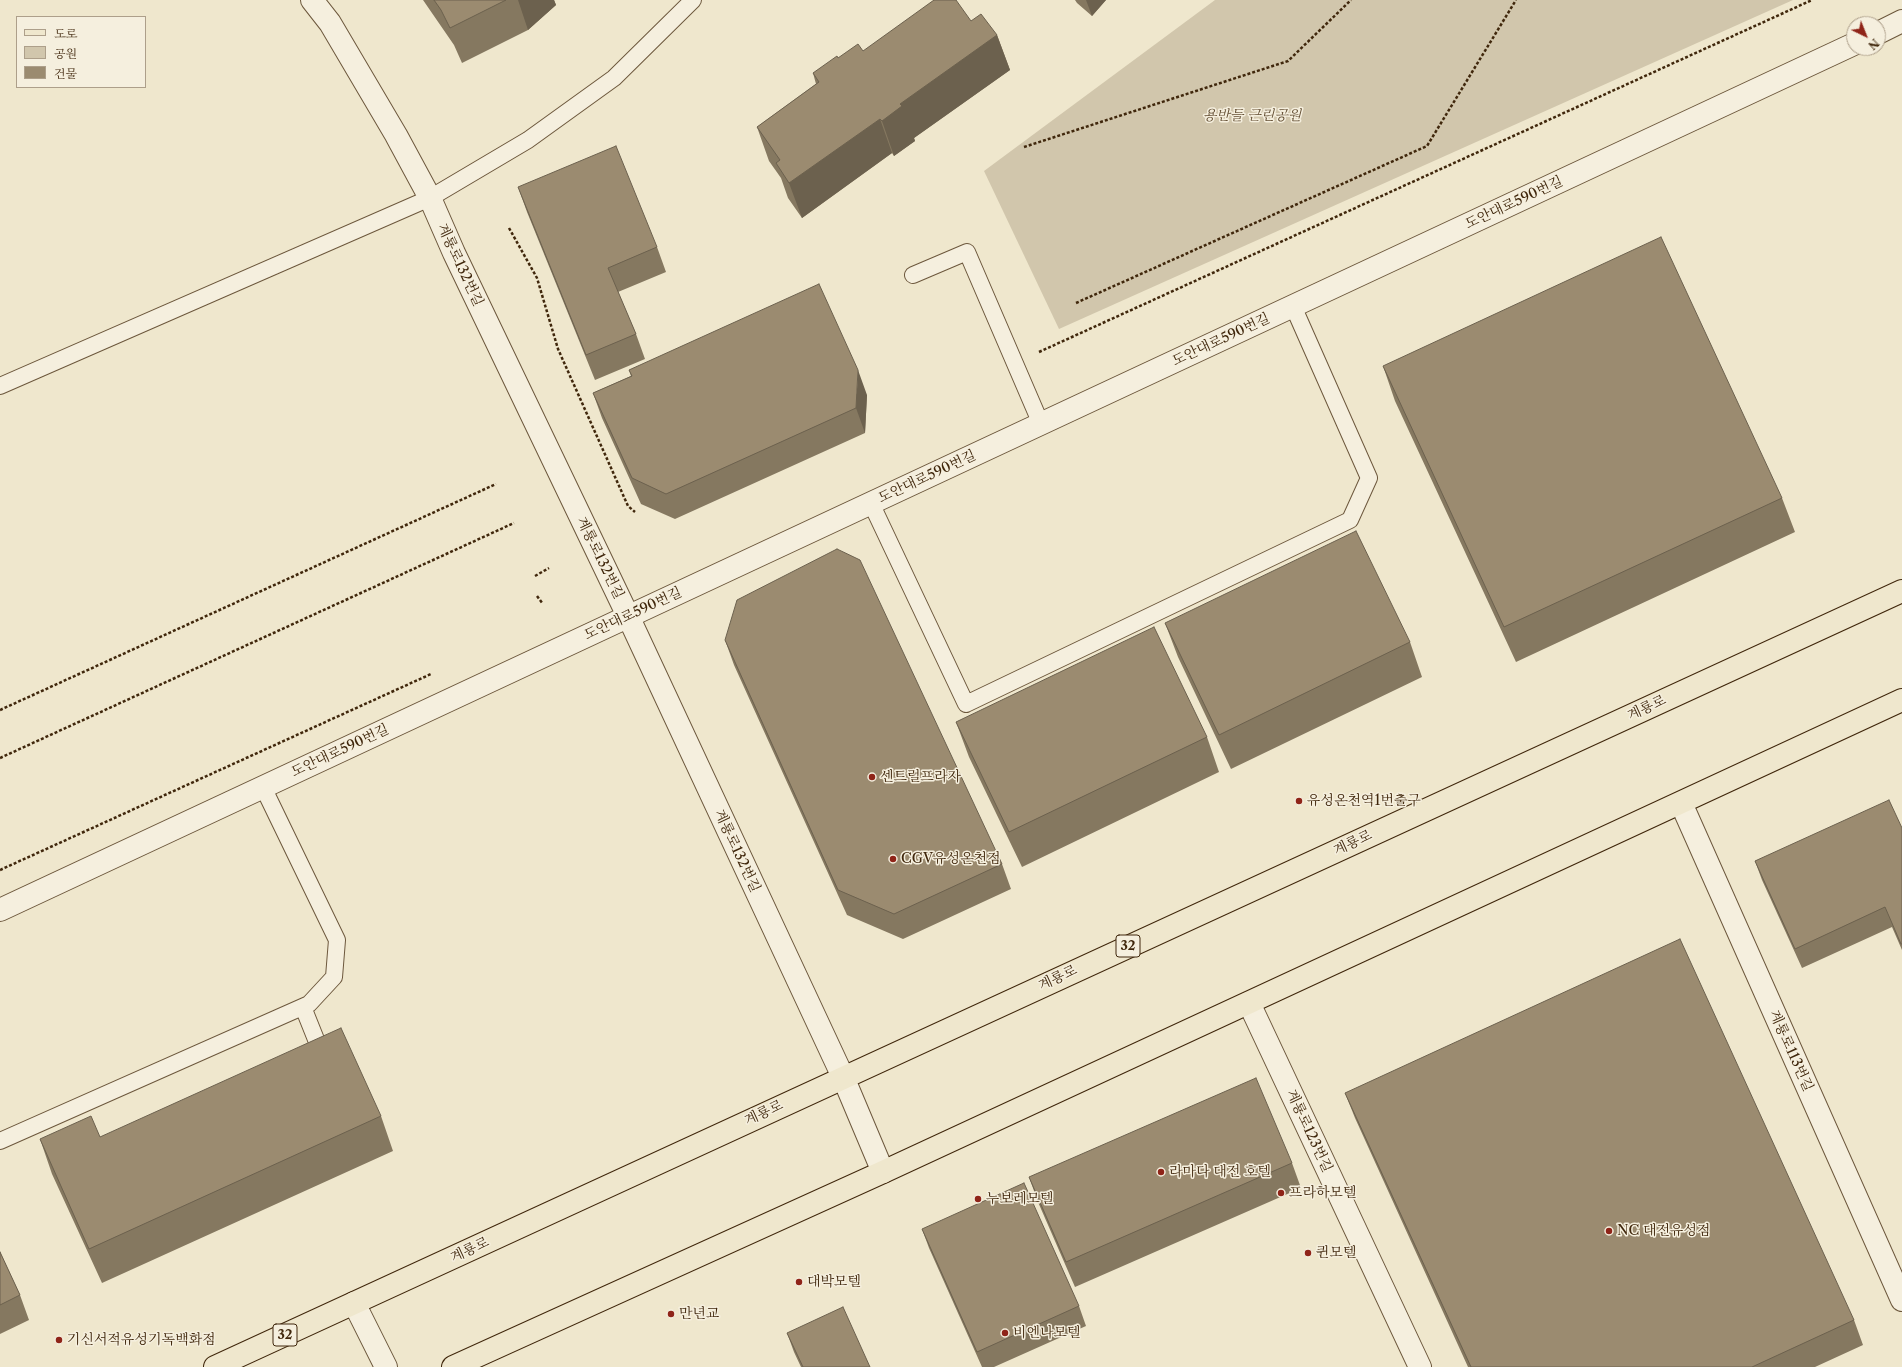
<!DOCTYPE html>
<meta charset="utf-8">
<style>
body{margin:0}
#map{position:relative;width:1902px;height:1367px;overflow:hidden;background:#efe7cd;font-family:"Libre Caslon Text","Noto Serif KR",serif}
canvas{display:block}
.legend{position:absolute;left:16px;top:16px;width:130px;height:72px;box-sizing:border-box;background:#f5efde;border:1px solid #ad9f8a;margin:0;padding:5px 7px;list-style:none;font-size:12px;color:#40270c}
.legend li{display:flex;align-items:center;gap:8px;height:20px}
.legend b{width:20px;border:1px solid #ad9f8a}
.north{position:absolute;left:1846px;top:16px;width:40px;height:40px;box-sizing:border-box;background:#f5efde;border:1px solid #ad9f8a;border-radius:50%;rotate:137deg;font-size:11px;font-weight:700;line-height:16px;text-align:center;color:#40270c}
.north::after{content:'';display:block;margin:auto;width:14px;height:18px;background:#8f2418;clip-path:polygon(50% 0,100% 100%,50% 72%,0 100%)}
</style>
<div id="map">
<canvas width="1902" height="1367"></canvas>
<ul class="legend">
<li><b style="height:5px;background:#efe7cd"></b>도로</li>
<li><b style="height:11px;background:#d1c6ac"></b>공원</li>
<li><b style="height:11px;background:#9b8b70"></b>건물</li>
</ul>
<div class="north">N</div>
</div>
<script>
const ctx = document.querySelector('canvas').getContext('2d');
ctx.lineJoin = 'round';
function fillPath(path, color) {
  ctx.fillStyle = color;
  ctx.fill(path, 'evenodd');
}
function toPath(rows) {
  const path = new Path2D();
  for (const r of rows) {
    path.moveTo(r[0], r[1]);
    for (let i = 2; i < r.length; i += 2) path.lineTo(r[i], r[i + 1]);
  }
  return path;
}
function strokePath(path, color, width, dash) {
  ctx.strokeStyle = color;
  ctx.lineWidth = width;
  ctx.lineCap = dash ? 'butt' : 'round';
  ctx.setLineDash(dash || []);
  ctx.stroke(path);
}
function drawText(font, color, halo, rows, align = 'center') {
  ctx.font = font + ' "Libre Caslon Text","Noto Serif KR",serif';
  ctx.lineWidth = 3;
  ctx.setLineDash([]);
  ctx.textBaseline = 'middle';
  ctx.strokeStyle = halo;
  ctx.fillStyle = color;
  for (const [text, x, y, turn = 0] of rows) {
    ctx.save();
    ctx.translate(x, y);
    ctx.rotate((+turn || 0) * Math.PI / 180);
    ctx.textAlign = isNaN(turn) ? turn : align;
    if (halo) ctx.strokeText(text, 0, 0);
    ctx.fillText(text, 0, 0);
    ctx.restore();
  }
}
const green = toPath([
 [1215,0,1793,0,1059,329,984,171]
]);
const path = toPath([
 [1024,147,1288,61,1351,0],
 [509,228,537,278,558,349,628,506,635,512],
 [1076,303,1427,146,1516,0],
 [1039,352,1812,0],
 [535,576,549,568],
 [537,596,543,604],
 [0,710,496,484],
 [0,758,514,523],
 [0,870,431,674]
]);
const service = toPath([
 [913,275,967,252,1041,424],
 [0,386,430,198,528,140,614,78,693,0],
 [871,503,966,704,1350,520,1369,478,1293,306],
 [303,1007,317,1042,314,1060],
 [0,1141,309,1004,334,977,337,940,263,787]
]);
const minor = toPath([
 [312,0,330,23,396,135,430,198,454,253,628,616,843,1077,883,1172],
 [1878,33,1902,21],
 [1681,803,1902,1300],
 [0,910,1854,44],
 [1249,1003,1420,1367],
 [354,1303,386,1367]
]);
const primary = toPath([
 [215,1367,1902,591],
 [453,1367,883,1172,1902,700]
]);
const wall = toPath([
 [423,0,554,0,556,5,528,30,462,63,454,45],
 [1075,0,1106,0,1092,16,1077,3],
 [971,21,997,35,1010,70,914,138,915,141,894,156,892,153,802,218,788,198,781,178,769,161,757,127,816,84,813,73,838,58],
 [518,187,657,247,666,272,618,292,636,334,645,359,595,380,527,212],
 [1383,366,1782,498,1795,532,1516,662,1395,401],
 [629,370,867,395,865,433,675,519,641,504,602,418,593,393,631,376],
 [1165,623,1410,642,1422,677,1231,769,1178,657],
 [725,640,1002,864,1011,889,903,939,847,915,734,665],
 [956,722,1207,737,1219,772,1022,867,969,757],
 [1902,828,1902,950,1892,927,1802,968,1762,880,1755,861],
 [1345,1093,1854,1320,1863,1345,1815,1367,1468,1367,1355,1118],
 [381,1116,393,1151,102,1283,52,1174,40,1139,100,1137],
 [1292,1163,1301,1188,1075,1287,1038,1202,1029,1177],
 [922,1229,1079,1306,1086,1326,994,1367,982,1367,929,1248],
 [0,1252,20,1295,29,1320,0,1334],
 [787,1333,870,1367,801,1367,794,1352]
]);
const shadedWall = toPath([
 [518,0,554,0,556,5,528,30],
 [1086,0,1106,0,1092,16],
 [997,35,1010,70,914,138,915,141,894,156,882,121,900,104],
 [880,119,892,153,802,218,789,183],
 [858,370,867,395,865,433,856,408]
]);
const building = toPath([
 [434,0,506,0,450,28,441,10,434,0],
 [934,0,956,0,971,21,981,14,997,35,900,104,902,106,882,121,880,119,789,183,776,163,780,160,757,127,819,82,813,73,837,56,838,58,858,44,863,51,934,0],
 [616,146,657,247,608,268,636,334,586,355,518,187,616,146],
 [1661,237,1782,498,1504,627,1383,366,1661,237],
 [819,284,858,370,856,408,666,494,632,478,593,393,632,376,629,370,819,284],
 [1356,531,1410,642,1219,735,1165,623,1356,531],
 [837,549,860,560,1002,864,894,914,838,890,725,640,737,600,837,549],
 [1154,627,1207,737,1009,832,956,722,1154,627],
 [1889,800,1902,828,1902,944,1901,944,1885,907,1795,949,1755,861,1889,800],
 [1680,939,1854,1320,1752,1367,1471,1367,1345,1093,1680,939],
 [341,1028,381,1116,89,1249,40,1139,91,1116,100,1137,341,1028],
 [1256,1078,1292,1163,1066,1262,1029,1177,1256,1078],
 [1024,1183,1079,1306,977,1352,922,1229,1024,1183],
 [0,1252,20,1295,0,1305,0,1252],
 [843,1307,870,1367,803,1367,787,1333,843,1307]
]);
const markers = [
 [872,777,4,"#8f2418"],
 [1299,801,4,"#8f2418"],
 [893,859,4,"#8f2418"],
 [1161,1172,4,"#8f2418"],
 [1281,1193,4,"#8f2418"],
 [978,1199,4,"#8f2418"],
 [1609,1231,4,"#8f2418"],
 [1308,1253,4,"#8f2418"],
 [799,1282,4,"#8f2418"],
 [671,1314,4,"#8f2418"],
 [1005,1333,4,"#8f2418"],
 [59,1340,4,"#8f2418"]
];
const shields = [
 [1128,946,24],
 [285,1335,24]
];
const shieldNames = [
 ["32",1128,946],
 ["32",285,1335]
];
const parkNames = [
 ["용반들 근린공원",1252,116]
];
const streetNames = [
 ["도안대로590번길",1514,203,-25],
 ["계룡로132번길",460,265,65],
 ["도안대로590번길",1221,340,-25],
 ["도안대로590번길",927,477,-25],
 ["계룡로132번길",600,558,64],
 ["도안대로590번길",633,614,-25],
 ["계룡로",1647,708,-25],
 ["도안대로590번길",340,751,-25],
 ["계룡로",1353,843,-25],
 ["계룡로132번길",737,851,65],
 ["계룡로",1058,978,-25],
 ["계룡로113번길",1791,1051,66],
 ["계룡로",764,1113,-25],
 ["계룡로123번길",1309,1131,65],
 ["계룡로",470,1250,-25]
];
const poiNames = [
 ["센트럴프라자",880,777],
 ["유성온천역1번출구",1307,801],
 ["CGV유성온천점",901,859],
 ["라마다 대전 호텔",1169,1172],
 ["프라하모텔",1289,1193],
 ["누보레모텔",986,1199],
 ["NC 대전유성점",1617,1231],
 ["퀸모텔",1316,1253],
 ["대박모텔",807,1282],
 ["만년교",679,1314],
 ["비엔나모텔",1013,1333],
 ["기신서적유성기독백화점",67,1340]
];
fillPath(green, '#d1c6ac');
strokePath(service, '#6c573c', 18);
strokePath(minor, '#6c573c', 24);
strokePath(primary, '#40270c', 24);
strokePath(path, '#40270c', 2.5, [3, 2]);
strokePath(service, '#f5efde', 16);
strokePath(minor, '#f5efde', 22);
strokePath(primary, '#efe7cd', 22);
fillPath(wall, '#857860');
fillPath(shadedWall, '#6c614e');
fillPath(building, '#9b8b70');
strokePath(building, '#6c614e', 1);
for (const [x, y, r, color] of markers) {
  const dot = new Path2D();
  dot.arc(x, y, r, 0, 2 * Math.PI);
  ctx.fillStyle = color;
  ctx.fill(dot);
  strokePath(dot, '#f5efde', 1.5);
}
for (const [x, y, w] of shields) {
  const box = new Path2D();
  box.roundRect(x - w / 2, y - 11, w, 22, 3);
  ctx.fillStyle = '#f5efde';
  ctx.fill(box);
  strokePath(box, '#40270c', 1);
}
drawText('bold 13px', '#40270c', null, shieldNames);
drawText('italic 14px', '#644f34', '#f5efde', parkNames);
drawText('14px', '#40270c', '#f5efde', streetNames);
drawText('14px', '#40270c', '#f5efde', poiNames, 'left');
</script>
